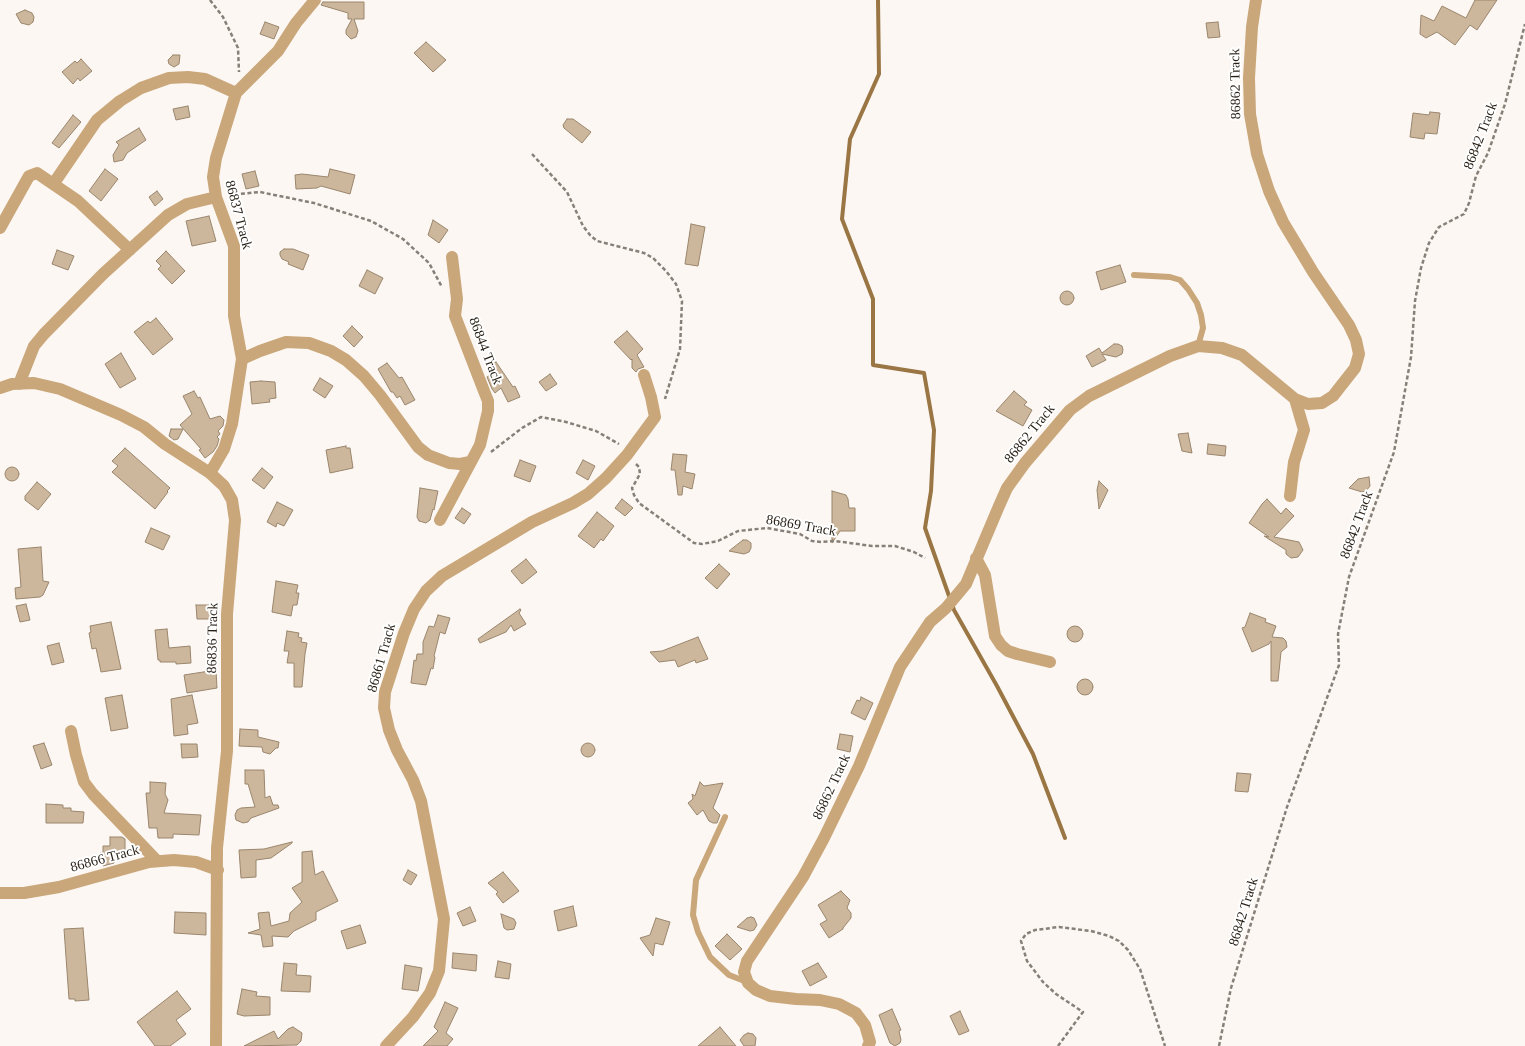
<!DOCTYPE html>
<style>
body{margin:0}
canvas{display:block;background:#fcf7f2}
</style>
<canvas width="1525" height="1046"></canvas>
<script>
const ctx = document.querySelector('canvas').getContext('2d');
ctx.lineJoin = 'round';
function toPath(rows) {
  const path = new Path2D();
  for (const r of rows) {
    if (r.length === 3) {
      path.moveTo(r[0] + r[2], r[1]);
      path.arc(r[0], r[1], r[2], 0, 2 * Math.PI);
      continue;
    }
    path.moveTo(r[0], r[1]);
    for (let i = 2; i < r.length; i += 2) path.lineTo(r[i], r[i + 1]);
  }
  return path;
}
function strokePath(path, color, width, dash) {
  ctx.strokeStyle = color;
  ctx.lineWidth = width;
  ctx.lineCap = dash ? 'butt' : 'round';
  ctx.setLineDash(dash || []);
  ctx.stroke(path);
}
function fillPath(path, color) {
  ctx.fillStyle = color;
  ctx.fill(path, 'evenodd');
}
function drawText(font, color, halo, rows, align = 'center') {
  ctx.font = font + ' Georgia,serif';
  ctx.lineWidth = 4;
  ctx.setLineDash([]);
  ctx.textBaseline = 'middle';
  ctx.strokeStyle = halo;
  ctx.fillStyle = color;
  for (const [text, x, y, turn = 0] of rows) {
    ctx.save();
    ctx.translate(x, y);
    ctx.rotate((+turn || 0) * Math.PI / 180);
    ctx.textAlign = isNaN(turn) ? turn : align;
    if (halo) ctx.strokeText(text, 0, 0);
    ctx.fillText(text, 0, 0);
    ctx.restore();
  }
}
const stream = toPath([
 [878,0,879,74,850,139,842,219,873,299,873,365,924,373,934,430,931,491,925,528,954,610,997,686,1033,754,1065,838]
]);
const building = toPath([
 [1475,0,1497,0,1477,30,1470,25,1455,45,1437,32,1426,38,1420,34,1421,15,1434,21,1442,6,1466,18,1475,0],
 [323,2,364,2,364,19,354,19,358,31,356,37,351,39,346,34,346,30,352,19,348,19,348,13,321,5,323,2],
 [25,10,32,13,34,17,33,22,29,25,21,23,16,14,25,10],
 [265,22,279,27,274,39,260,34,265,22],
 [1218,22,1220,37,1208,38,1206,23,1218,22],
 [426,42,446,60,433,72,414,53,426,42],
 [173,55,180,55,179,64,174,67,169,64,168,60,173,55],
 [81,59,92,71,80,81,78,78,73,84,62,72,75,61,77,63,81,59],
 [188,106,190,117,176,120,173,109,188,106],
 [1430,112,1440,113,1437,134,1425,133,1424,139,1410,137,1413,113,1429,115,1430,112],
 [73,115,81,122,59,148,52,143,73,115],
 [567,119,573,119,591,132,582,143,564,128,563,125,567,119],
 [139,128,146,140,127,153,123,160,114,162,113,155,119,145,116,142,139,128],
 [105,169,118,179,101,201,89,191,105,169],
 [330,169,355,175,350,194,321,186,317,188,296,189,295,175,302,174,328,177,330,169],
 [255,171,259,186,246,189,242,174,255,171],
 [157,191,163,199,155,206,149,197,157,191],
 [209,216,216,241,192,246,186,221,209,216],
 [433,220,448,230,439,243,428,235,433,220],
 [691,224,705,227,698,266,685,264,691,224],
 [284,249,293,249,309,255,303,270,288,264,289,262,282,259,280,255,280,252,284,249],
 [57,250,74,256,68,270,52,264,57,250],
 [166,251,185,271,172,284,158,269,161,266,156,261,166,251],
 [1120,265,1126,282,1101,290,1096,272,1120,265],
 [367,270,383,278,375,294,359,286,367,270],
 [1067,298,7],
 [156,318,173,339,153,355,134,332,148,321,150,323,156,318],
 [352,326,363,337,354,347,343,336,352,326],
 [627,331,643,349,637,355,644,367,638,369,636,372,632,368,632,359,631,360,614,342,627,331],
 [1114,344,1118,344,1122,346,1123,350,1122,354,1116,357,1102,354,1106,360,1092,367,1086,356,1099,348,1102,353,1114,344],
 [121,353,136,379,120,388,105,364,121,353],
 [496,362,513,387,515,386,520,397,508,402,501,388,495,393,492,389,487,377,494,372,491,365,496,362],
 [387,363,399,378,402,377,415,400,405,405,400,396,397,398,393,392,391,392,378,369,387,363],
 [550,374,557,384,546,391,539,382,550,374],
 [320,378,333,386,325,398,313,390,320,378],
 [261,381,275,382,276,398,269,399,270,402,252,404,250,382,261,381],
 [194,391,198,398,200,397,210,419,220,416,224,420,223,426,218,431,220,434,217,437,219,439,217,446,213,452,205,458,199,450,201,449,180,425,192,414,183,396,194,391],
 [1014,391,1027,402,1024,405,1032,410,1023,426,996,411,1014,391],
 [171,429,183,429,178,439,174,440,169,436,171,429],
 [1188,433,1192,453,1182,451,1178,434,1188,433],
 [1208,444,1226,446,1225,456,1207,454,1208,444],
 [346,446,346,448,350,448,353,468,330,473,326,450,346,446],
 [125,448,170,488,167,491,168,492,155,509,112,472,118,466,112,461,125,448],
 [673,454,687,455,685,472,695,474,692,489,683,486,682,495,678,495,675,470,671,470,673,454],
 [520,460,536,466,530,482,514,476,520,460],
 [583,460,595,466,588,480,576,473,583,460],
 [12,474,7],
 [262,468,273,477,264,489,252,480,262,468],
 [1369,477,1370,486,1366,491,1362,492,1349,488,1358,479,1369,477],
 [1099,481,1108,490,1099,509,1097,490,1099,481],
 [37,482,51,494,38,510,25,500,25,496,37,482],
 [420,488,438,491,434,510,433,509,430,520,426,523,419,521,417,517,420,488],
 [832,491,846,495,848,499,849,508,855,508,855,531,840,531,832,543,832,491],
 [622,499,633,508,625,516,615,508,622,499],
 [1267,499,1281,514,1286,508,1294,516,1274,537,1299,542,1303,550,1298,557,1291,558,1286,554,1286,550,1264,536,1269,537,1249,523,1262,504,1267,499],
 [277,502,293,510,284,526,277,523,276,527,267,522,277,502],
 [462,508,471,514,464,524,455,518,462,508],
 [597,512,614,526,603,541,601,539,594,548,578,536,597,512],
 [151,528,170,536,163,550,145,542,151,528],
 [743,540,747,540,751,543,751,548,749,552,744,554,729,551,743,540],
 [41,547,43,581,49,582,43,595,40,597,16,599,15,588,21,587,18,549,41,547],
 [526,559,537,572,522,584,511,571,526,559],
 [719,564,730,574,717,589,705,578,719,564],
 [276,581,298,585,296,593,299,593,297,605,293,605,291,616,272,612,276,581],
 [26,604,30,620,20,622,16,606,26,604],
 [196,605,212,605,212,619,197,619,196,605],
 [520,609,521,610,519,613,526,624,514,631,511,625,506,632,480,643,478,639,520,609],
 [1250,613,1266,619,1265,622,1276,626,1272,637,1283,638,1286,641,1287,647,1281,652,1278,681,1271,681,1271,641,1269,644,1252,652,1242,628,1245,627,1250,613],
 [438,615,450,618,445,634,440,632,434,656,435,657,433,669,431,668,426,685,411,683,414,660,416,661,417,654,423,654,423,642,429,626,434,627,438,615],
 [111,622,121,669,101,672,96,648,92,649,89,633,91,632,90,626,111,622],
 [1075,634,8],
 [167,629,169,648,190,646,191,663,176,664,176,662,160,662,160,660,158,660,155,630,167,629],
 [287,631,299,633,298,637,302,638,301,642,307,643,305,654,302,687,294,687,294,663,287,663,289,651,284,651,287,631],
 [698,637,708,659,696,663,695,660,678,667,675,660,659,662,650,652,662,651,698,637],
 [59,643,64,662,52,665,47,646,59,643],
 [216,670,217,688,187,693,184,675,216,670],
 [1085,687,8],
 [122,695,128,728,111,731,105,698,122,695],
 [192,695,198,723,187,725,188,734,174,736,171,699,192,695],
 [861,697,873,703,865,720,851,713,857,700,860,701,861,697],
 [240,729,258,730,258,737,279,742,278,748,276,748,270,754,263,752,262,747,239,746,240,729],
 [840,734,853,736,850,752,837,749,840,734],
 [44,743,52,765,41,769,33,746,44,743],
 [588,750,7],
 [181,744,197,744,198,757,182,758,181,744],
 [245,770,264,770,265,798,270,796,273,805,278,805,279,808,251,818,248,822,243,823,236,820,235,815,237,810,241,808,255,807,248,784,245,784,245,770],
 [1237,773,1251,774,1248,792,1235,791,1237,773],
 [150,782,166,783,165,794,168,800,164,813,201,815,199,835,173,834,173,838,158,838,157,828,149,828,146,793,150,793,150,782],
 [700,782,704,786,723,783,713,808,720,815,717,823,713,823,709,821,703,810,697,815,688,803,693,799,692,794,695,796,700,782],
 [46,804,63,805,63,808,71,808,71,811,84,812,83,823,46,823,46,804],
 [110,837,122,837,125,839,125,858,114,859,114,863,103,866,100,853,103,853,103,846,110,846,110,837],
 [292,842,292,843,271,858,256,860,256,877,241,878,239,850,264,849,292,842],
 [312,851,315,875,323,871,338,901,316,912,316,920,294,931,288,937,272,936,273,946,263,947,261,935,248,933,260,929,258,913,269,912,271,926,289,921,290,913,302,902,292,888,302,882,302,852,312,851],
 [408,870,417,875,411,885,403,880,408,870],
 [503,872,519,891,503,903,496,894,498,892,488,883,503,872],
 [841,891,850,900,847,908,851,913,851,918,843,928,843,929,829,938,820,924,827,920,818,905,841,891],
 [573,906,577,926,558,931,554,911,573,906],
 [470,907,476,921,463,926,457,913,470,907],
 [175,912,206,913,206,935,174,933,175,912],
 [501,914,514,919,516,923,514,929,507,930,504,928,501,914],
 [751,917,754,918,757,925,754,930,750,931,737,927,747,918,751,917],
 [656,918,670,922,663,945,655,943,653,956,640,938,650,935,656,918],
 [360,925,366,943,347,949,341,931,360,925],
 [83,928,89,1000,75,1001,75,999,69,999,64,929,83,928],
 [727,934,742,949,730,960,715,946,727,934],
 [453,953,477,955,476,971,452,968,453,953],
 [498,961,511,964,509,979,495,977,498,961],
 [284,963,297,964,296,975,311,976,310,992,281,991,284,963],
 [818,963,827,977,810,986,802,971,818,963],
 [405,965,422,968,418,991,402,989,405,965],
 [242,989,257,992,256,996,270,997,270,1015,244,1016,237,1014,242,989],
 [177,991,191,1009,176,1020,186,1034,170,1046,155,1046,137,1022,177,991],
 [445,1002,458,1008,446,1033,453,1039,447,1046,423,1046,438,1031,434,1027,445,1002],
 [892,1009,901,1030,899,1031,901,1040,900,1043,895,1046,890,1043,879,1015,892,1009],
 [960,1011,969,1031,959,1035,950,1016,960,1011],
 [293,1027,302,1033,301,1041,297,1045,244,1046,274,1031,278,1039,288,1029,293,1027],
 [720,1027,736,1046,698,1046,720,1027],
 [748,1033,753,1034,756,1038,755,1046,744,1046,740,1040,744,1035,748,1033]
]);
const path = toPath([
 [210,0,223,17,238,48,239,72],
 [532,154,567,192,583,226,590,235,597,241,644,253,653,258,666,271,676,284,682,301,680,349,665,399],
 [228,195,260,192,314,203,371,221,403,239,429,263,442,287],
 [491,452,522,428,541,417,566,422,596,431,619,444],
 [636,464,639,467,640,474,632,488,634,495,639,503,694,543,702,544,718,541,738,531,767,528,800,534,812,541,821,542,835,541,872,546,895,546,914,552,925,558],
 [1058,1046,1083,1012,1056,994,1043,982,1027,961,1021,941,1026,934,1035,930,1059,927,1091,931,1109,936,1119,941,1128,950,1140,969,1165,1046],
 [1219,1046,1231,988,1287,807,1339,665,1338,634,1349,577,1394,452,1411,357,1415,301,1421,268,1429,243,1439,227,1464,214,1469,203,1476,176,1488,153,1505,104,1525,24]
]);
const service = toPath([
 [1134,275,1170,277,1180,280,1188,289,1197,303,1201,315,1203,328,1198,346],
 [725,817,696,880,693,915,698,932,710,957,729,975,747,982]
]);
const minor = toPath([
 [54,183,97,120,120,101,141,88,169,78,188,77,205,79,236,93],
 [0,228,29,176,37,173,78,201,130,250],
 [242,359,260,351,286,342,309,343,331,351,346,360,364,376,380,395,418,447,428,455,449,463,460,464,470,462],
 [19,384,34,346,44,334,103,274,168,215,187,204,216,197],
 [0,388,12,384,34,383,60,389,121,415,144,427,165,444,210,473,224,486,232,500,235,520,227,614,227,751,217,848,216,1046],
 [210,473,224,449,232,424,242,359,234,316,234,246,216,197,213,177,216,158,236,93,278,51,296,23,315,0],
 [1290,496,1294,462,1304,430,1295,399],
 [440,520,480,445,488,411,488,401,484,391,455,316,457,299,452,257],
 [976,558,985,575,995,636,1001,645,1008,651,1017,654,1050,662],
 [71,731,76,755,84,782,93,794,157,861],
 [0,893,24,893,59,887,149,862,174,860,196,862,218,870],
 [386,1046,413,1017,430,993,439,971,444,919,421,801,413,780,397,750,389,730,384,708,385,692,404,633,414,609,426,591,442,576,532,522,573,503,588,494,606,478,627,455,655,417,651,397,644,375],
 [868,1046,870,1042,865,1025,856,1013,839,1004,820,1000,796,999,770,996,756,990,748,983,744,972,747,961,803,877,824,838,859,766,900,667,930,622,946,608,966,584,999,506,1007,488,1025,463,1070,410,1089,396,1170,356,1198,346,1222,348,1242,355,1295,399,1308,404,1322,403,1333,396,1355,368,1359,354,1356,340,1349,325,1313,272,1283,222,1269,191,1257,154,1250,114,1249,78,1252,27,1256,0]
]);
const streetNames = [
 ["86862 Track",1236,84,-91],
 ["86842 Track",1481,136,-69],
 ["86837 Track",238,215,75],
 ["86844 Track",485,351,69],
 ["86862 Track",1030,434,-51],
 ["86842 Track",1357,525,-70],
 ["86869 Track",801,526,10],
 ["86836 Track",213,638,-89],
 ["86861 Track",382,658,-74],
 ["86862 Track",832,787,-65],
 ["86866 Track",105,859,-15],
 ["86842 Track",1244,912,-73]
];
strokePath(stream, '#9b7645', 4);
fillPath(building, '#ccb79d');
strokePath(building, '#9a866d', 1);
strokePath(path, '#878079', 2.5, [4, 2.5]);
strokePath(service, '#caa77a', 6);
strokePath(minor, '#caa77a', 12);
drawText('14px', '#271f15', '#fff', streetNames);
</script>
